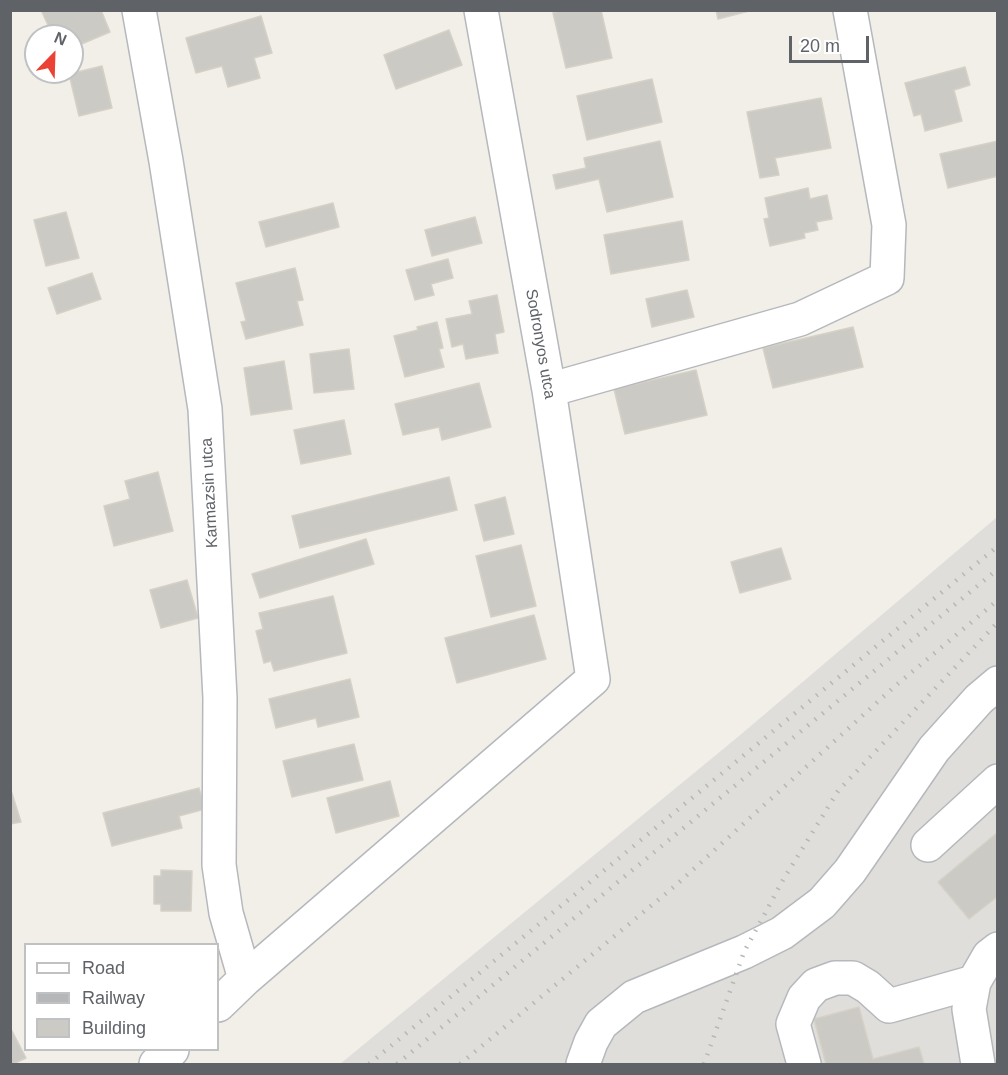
<!DOCTYPE html>
<style>
body{margin:0}
#map{position:relative;width:1008px;height:1075px;overflow:hidden;background:#f1efe8;font-family:Helvetica,sans-serif}
canvas{display:block}
.frame{position:absolute;inset:0;border:12px solid #5f6368;pointer-events:none}
.legend{position:absolute;left:24px;top:943px;width:195px;height:108px;box-sizing:border-box;background:#fff;border:2px solid #bfc1c3;margin:0;padding:8px 10px;list-style:none;font-size:18px;color:#5f6368}
.legend li{display:flex;align-items:center;gap:12px;height:30px}
.legend b{width:30px;border:2px solid #bfc1c3}
.north{position:absolute;left:24px;top:24px;width:60px;height:60px;box-sizing:border-box;background:#fff;border:2px solid #bfc1c3;border-radius:50%;rotate:23deg;font-size:16px;font-weight:700;line-height:24px;text-align:center;color:#5f6368}
.north::after{content:'';display:block;margin:auto;width:21px;height:27px;background:#ea4335;clip-path:polygon(50% 0,100% 100%,50% 72%,0 100%)}
.scale{position:absolute;left:789px;top:36px;width:80px;height:27px;box-sizing:border-box;border:3px solid #5f6368;border-top:0;padding-left:8px;font-size:18px;line-height:21px;white-space:nowrap;color:#5f6368;-webkit-text-stroke:4px #fff;paint-order:stroke}
</style>
<div id="map">
<canvas width="1008" height="1075"></canvas>
<div class="frame"></div>
<ul class="legend">
<li><b style="height:8px;background:#fff"></b>Road</li>
<li><b style="height:8px;background:#b6b7b8"></b>Railway</li>
<li><b style="height:16px;background:#cccac5"></b>Building</li>
</ul>
<div class="north">N</div>
<div class="scale">20 m</div>
</div>
<script>
const ctx = document.querySelector('canvas').getContext('2d');
ctx.lineJoin = 'round';
function fillPath(path, color) {
  ctx.fillStyle = color;
  ctx.fill(path, 'evenodd');
}
function toPath(rows) {
  const path = new Path2D();
  for (const r of rows) {
    path.moveTo(r[0], r[1]);
    for (let i = 2; i < r.length; i += 2) path.lineTo(r[i], r[i + 1]);
  }
  return path;
}
function strokePath(path, color, width, dash) {
  ctx.strokeStyle = color;
  ctx.lineWidth = width;
  ctx.lineCap = dash ? 'butt' : 'round';
  ctx.setLineDash(dash || []);
  ctx.stroke(path);
}
function drawText(font, color, halo, rows, align = 'center') {
  ctx.font = font + ' Helvetica,sans-serif';
  ctx.lineWidth = 5;
  ctx.setLineDash([]);
  ctx.textBaseline = 'middle';
  ctx.strokeStyle = halo;
  ctx.fillStyle = color;
  for (const [text, x, y, turn = 0] of rows) {
    ctx.save();
    ctx.translate(x, y);
    ctx.rotate((+turn || 0) * Math.PI / 180);
    ctx.textAlign = isNaN(turn) ? turn : align;
    if (halo) ctx.strokeText(text, 0, 0);
    ctx.fillText(text, 0, 0);
    ctx.restore();
  }
}
const industrial = toPath([
 [997,517,997,1064,340,1064,739,736]
]);
const building = toPath([
 [41,10,101,10,110,32,72,48,72,36,53,36,41,10],
 [561,10,601,10,612,58,566,68,553,13,561,10],
 [716,10,753,10,718,19,716,10],
 [261,16,272,53,254,58,260,78,228,87,222,66,196,73,186,38,261,16],
 [449,30,462,65,396,89,384,55,449,30],
 [102,66,112,108,79,116,69,74,102,66],
 [965,67,970,85,954,90,962,121,925,131,921,114,914,116,905,83,965,67],
 [652,79,662,122,587,140,577,96,652,79],
 [821,98,831,148,775,158,779,175,760,178,747,112,821,98],
 [660,141,673,197,607,212,599,179,556,189,553,175,586,168,584,158,660,141],
 [998,141,998,176,948,188,940,154,998,141],
 [808,188,810,199,827,195,832,219,816,222,818,230,804,233,805,238,770,246,764,219,769,218,765,198,808,188],
 [333,203,339,227,266,247,259,222,333,203],
 [66,212,79,258,46,266,34,220,66,212],
 [475,217,482,243,432,256,425,230,475,217],
 [682,221,689,260,611,274,604,235,682,221],
 [448,259,453,278,431,284,434,295,415,300,406,270,448,259],
 [295,268,303,300,297,301,303,325,246,339,241,322,246,321,236,283,295,268],
 [92,273,101,299,57,314,48,288,92,273],
 [687,290,694,317,652,327,646,299,687,290],
 [497,295,504,332,495,334,498,353,466,359,463,344,452,347,446,319,472,314,469,301,497,295],
 [437,322,443,348,439,349,444,367,405,377,394,336,418,330,417,327,437,322],
 [853,327,863,367,773,388,763,348,853,327],
 [349,349,354,389,314,393,310,354,349,349],
 [284,361,292,409,251,415,244,368,284,361],
 [696,370,707,415,625,434,614,389,696,370],
 [479,383,491,427,442,440,439,427,403,435,395,404,479,383],
 [344,420,351,454,301,464,294,430,344,420],
 [158,472,173,531,114,546,104,506,130,499,125,481,158,472],
 [449,477,457,510,300,548,292,516,449,477],
 [505,497,514,534,484,541,475,505,505,497],
 [366,539,374,564,260,598,252,574,366,539],
 [521,545,536,606,491,617,476,556,521,545],
 [781,548,791,579,740,593,731,562,781,548],
 [187,580,198,618,161,628,150,590,187,580],
 [333,596,347,653,274,671,271,661,264,663,256,631,263,629,259,613,333,596],
 [534,615,546,659,457,683,445,638,534,615],
 [350,679,359,717,318,727,316,718,276,728,269,699,350,679],
 [354,744,363,780,292,797,283,761,354,744],
 [390,781,399,816,336,833,327,798,390,781],
 [10,787,21,822,10,824,10,787],
 [199,788,205,809,179,816,182,828,112,846,103,813,199,788],
 [998,832,998,896,969,919,938,882,998,832],
 [161,870,192,871,191,911,161,911,161,904,154,904,154,876,161,876,161,870],
 [859,1007,873,1059,919,1047,924,1064,826,1064,814,1019,859,1007],
 [10,1027,26,1058,13,1064,10,1064,10,1027]
]);
const minor = toPath([
 [139,10,166,161,205,409,220,698,219,865,226,913,245,979],
 [549,390,800,319,887,278,889,225,850,10],
 [928,845,998,781],
 [218,1005,245,979,593,679,549,390,481,10],
 [156,1064,172,1050],
 [583,1064,591,1042,601,1024,634,997,744,952,782,933,822,903,850,871,934,749,979,699,998,683],
 [804,1064,793,1024,804,998,816,985,835,978,853,978,868,987,889,1006,974,982],
 [978,1064,969,1009,974,982,989,956,998,949]
]);
const rail = toPath([
 [369,1064,998,546],
 [397,1064,998,569],
 [460,1064,675,886,894,687,998,600],
 [704,1064,744,952,783,880,838,791,998,622]
]);
const streetNames = [
 ["Sodronyos utca",540,344,80],
 ["Karmazsin utca",210,493,-93]
];
fillPath(industrial, '#e0deda');
fillPath(building, '#cccac5');
strokePath(building, '#d6d1c6', 1.5);
strokePath(minor, '#b5b8bc', 36);
strokePath(minor, '#fff', 33);
strokePath(rail, '#b6b7b8', 4.5, [1.5, 8]);
drawText('16px', '#5f6368', '#fff', streetNames);
</script>
